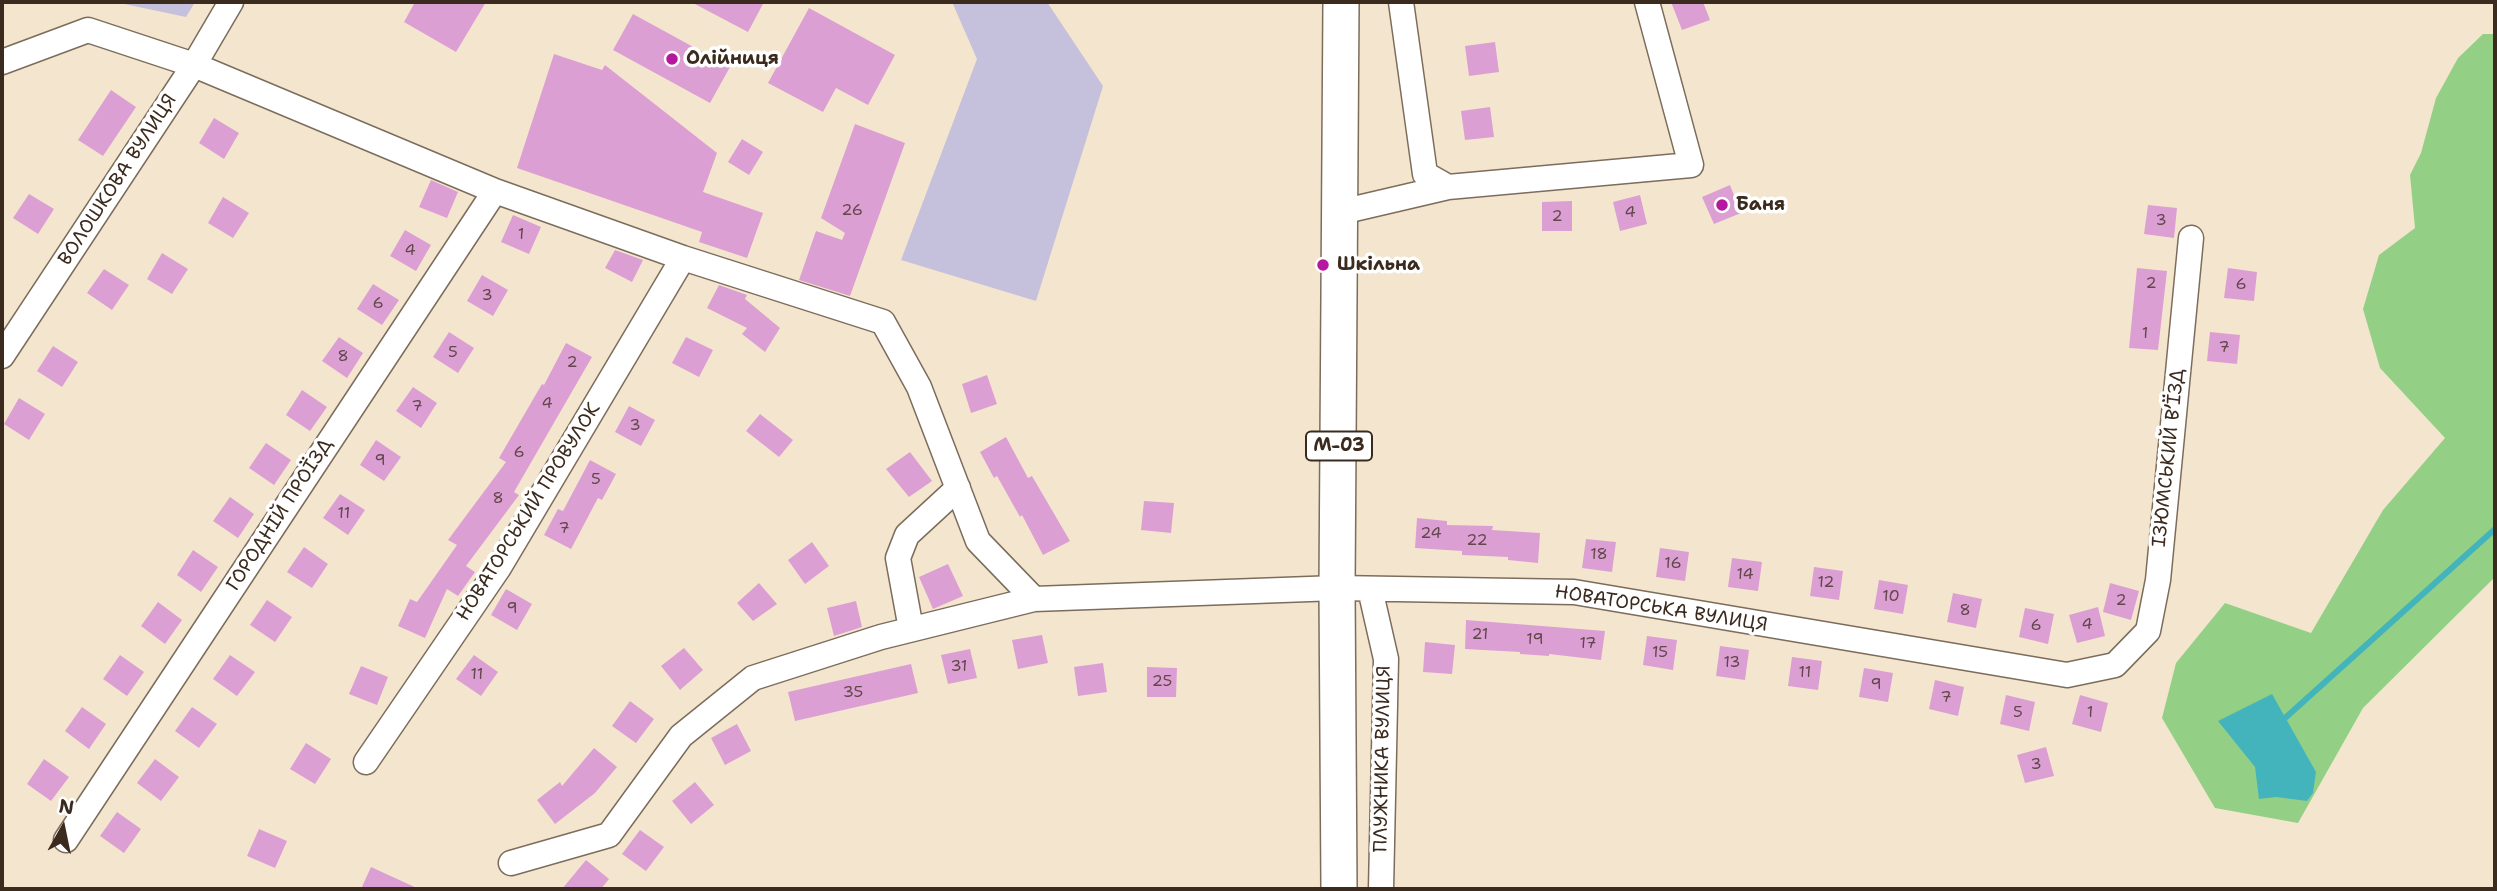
<!DOCTYPE html>
<meta charset="utf-8">
<style>
body{margin:0}
#map{position:relative;width:2497px;height:891px;overflow:hidden;background:#f4e6ce;font-family:"Shantell Sans",sans-serif}
canvas{display:block}
.frame{position:absolute;inset:0;border:4px solid #3b2a1e;pointer-events:none}
.north{position:absolute;left:28px;top:793px;width:70px;height:70px;-webkit-text-stroke:5px #fff;paint-order:stroke;rotate:9deg;font-size:19px;font-weight:700;line-height:28px;text-align:center;color:#3b2a1e}
.north::after{content:'';display:block;margin:auto;width:24px;height:32px;background:#3b2a1e;clip-path:polygon(50% 0,100% 100%,50% 72%,0 100%)}
</style>
<div id="map">
<canvas width="2497" height="891"></canvas>
<div class="frame"></div>
<div class="north">N</div>
</div>
<script>
const ctx = document.querySelector('canvas').getContext('2d');
ctx.lineJoin = 'round';
function fillPath(path, color) {
  ctx.fillStyle = color;
  ctx.fill(path, 'evenodd');
}
function toPath(rows) {
  const path = new Path2D();
  for (const r of rows) {
    path.moveTo(r[0], r[1]);
    for (let i = 2; i < r.length; i += 2) path.lineTo(r[i], r[i + 1]);
  }
  return path;
}
function strokePath(path, color, width, dash) {
  ctx.strokeStyle = color;
  ctx.lineWidth = width;
  ctx.lineCap = dash ? 'butt' : 'round';
  ctx.setLineDash(dash || []);
  ctx.stroke(path);
}
function drawText(font, color, halo, rows, align = 'center') {
  ctx.font = font + ' "Shantell Sans",sans-serif';
  ctx.lineWidth = 7;
  ctx.setLineDash([]);
  ctx.textBaseline = 'middle';
  ctx.strokeStyle = halo;
  ctx.fillStyle = color;
  for (const [text, x, y, turn = 0] of rows) {
    ctx.save();
    ctx.translate(x, y);
    ctx.rotate((+turn || 0) * Math.PI / 180);
    ctx.textAlign = isNaN(turn) ? turn : align;
    if (halo) ctx.strokeText(text, 0, 0);
    ctx.fillText(text, 0, 0);
    ctx.restore();
  }
}
const industrial = toPath([
 [115,2,195,2,186,17],
 [952,2,1047,2,1103,86,1036,301,901,260,977,59]
]);
const green = toPath([
 [2483,34,2495,34,2495,577,2363,708,2298,823,2215,808,2162,718,2176,663,2225,603,2311,633,2383,510,2445,438,2380,368,2363,309,2379,255,2415,228,2410,175,2421,153,2436,98,2458,58]
]);
const water = toPath([
 [2272,694,2316,772,2313,793,2307,801,2276,797,2259,799,2255,767,2218,721]
]);
const stream = toPath([
 [2284,719,2495,529]
]);
const building = toPath([
 [415,2,486,2,456,52,404,22],
 [691,2,764,2,748,32],
 [1671,2,1703,2,1710,20,1682,30],
 [809,8,895,55,868,105,836,88,823,112,768,83],
 [633,14,730,67,710,103,613,50],
 [1495,42,1499,72,1469,76,1465,46],
 [554,54,602,70,605,65,717,153,703,192,763,213,747,258,699,242,702,232,517,168],
 [111,90,136,107,103,156,78,140],
 [1490,107,1494,137,1465,140,1461,111],
 [214,118,239,133,224,159,199,143],
 [855,124,905,143,850,296,799,280,816,231,842,240,845,233,821,218],
 [742,139,763,152,749,175,728,162],
 [431,180,458,192,447,218,419,207],
 [1730,185,1741,213,1714,224,1702,197],
 [29,194,54,209,38,234,13,218],
 [1640,195,1647,224,1620,231,1613,202],
 [223,197,249,213,233,238,208,223],
 [1572,201,1572,231,1542,231,1542,202],
 [2148,205,2177,208,2174,238,2144,234],
 [513,215,541,227,529,254,501,242],
 [405,230,431,245,416,271,390,256],
 [615,250,643,260,632,282,605,268],
 [162,253,188,269,172,294,147,279],
 [2137,268,2167,271,2158,350,2129,348],
 [2228,268,2257,272,2254,301,2224,298],
 [104,269,129,285,112,310,87,293],
 [482,275,508,290,493,316,467,301],
 [373,284,399,300,382,325,357,309],
 [719,285,747,295,745,299,780,328,765,352,742,334,747,328,707,308],
 [449,332,474,348,458,373,433,357],
 [2210,332,2240,335,2237,364,2207,361],
 [339,337,363,353,347,378,322,361],
 [686,337,713,350,699,377,672,363],
 [566,343,592,357,514,492,519,495,466,566,475,572,458,596,447,589,425,638,398,626,410,599,417,602,457,545,448,540,506,462,499,458,542,384,544,385],
 [53,346,78,362,62,387,37,371],
 [987,375,997,404,971,413,962,384],
 [413,387,437,403,421,428,396,411],
 [302,390,327,407,310,431,286,415],
 [19,398,45,414,29,440,4,424],
 [629,406,655,420,641,446,615,432],
 [760,414,793,440,779,457,746,431],
 [1006,437,1028,478,1032,476,1070,541,1043,555,1022,515,1020,517,997,476,994,478,980,452],
 [376,440,401,457,384,481,360,465],
 [266,443,291,460,274,485,249,468],
 [910,452,932,481,909,497,886,469],
 [590,460,616,474,602,500,598,498,571,549,544,535,558,509,563,511],
 [340,494,365,510,348,535,323,518],
 [230,497,254,514,238,538,213,521],
 [1144,501,1174,503,1171,533,1141,530],
 [1417,518,1447,521,1447,525,1493,526,1492,530,1540,533,1538,563,1508,560,1508,557,1462,555,1462,551,1415,548],
 [1586,539,1616,542,1612,572,1582,568],
 [812,542,829,566,805,584,788,560],
 [304,547,328,564,312,588,287,572],
 [1660,548,1689,552,1685,581,1656,577],
 [193,550,218,567,201,592,177,575],
 [1732,558,1762,562,1758,591,1728,587],
 [948,564,963,596,933,609,919,577],
 [1814,567,1843,571,1839,600,1810,596],
 [1879,580,1908,585,1903,614,1874,609],
 [759,583,777,604,753,621,737,603],
 [2110,583,2139,591,2131,620,2103,612],
 [506,589,532,604,517,630,491,615],
 [1953,593,1982,599,1976,628,1947,622],
 [267,600,292,617,275,642,250,625],
 [856,601,862,627,834,636,827,608],
 [158,602,182,620,165,644,141,626],
 [2098,607,2105,636,2077,643,2069,615],
 [2025,608,2054,614,2048,644,2019,637],
 [1466,620,1605,631,1601,660,1549,654,1549,656,1520,654,1520,652,1465,649],
 [1042,635,1048,663,1018,669,1012,640],
 [1647,636,1677,640,1673,670,1643,665],
 [1425,642,1455,645,1452,674,1423,672],
 [1720,646,1749,650,1745,680,1716,676],
 [684,648,703,670,680,690,661,666],
 [970,649,977,678,948,684,941,655],
 [120,655,144,672,127,696,103,679],
 [230,655,255,672,237,696,213,679],
 [474,655,498,672,481,696,456,679],
 [1792,657,1822,661,1818,690,1788,686],
 [1103,663,1107,692,1078,696,1074,667],
 [911,664,918,693,795,721,788,692],
 [361,666,388,677,377,705,349,694],
 [1147,667,1177,668,1176,697,1147,697],
 [1864,668,1893,673,1888,702,1859,697],
 [1935,680,1964,687,1958,716,1929,709],
 [2006,695,2035,702,2029,731,2000,724],
 [2080,695,2108,703,2101,732,2072,724],
 [630,701,654,719,636,743,612,726],
 [82,707,106,724,89,749,65,731],
 [192,707,217,724,199,748,175,731],
 [737,724,751,751,725,765,711,738],
 [306,743,331,759,315,784,290,769],
 [2046,747,2054,776,2025,783,2017,755],
 [594,748,617,767,595,793,555,824,537,800,560,782,562,786],
 [44,759,69,777,51,801,27,784],
 [155,759,179,777,161,801,137,783],
 [695,782,714,805,691,824,672,801],
 [117,812,141,829,124,853,100,836],
 [259,829,287,841,275,868,247,856],
 [640,830,664,847,646,871,622,854],
 [586,860,609,879,601,889,562,889],
 [371,867,419,889,361,889]
]);
const minor = toPath([
 [1401,2,1425,174,1448,187],
 [2,62,88,30,194,65,495,191,683,258,883,322,919,387,978,541,1034,599,1337,588,1574,592,2067,675,2115,665,2148,631,2158,580,2191,238],
 [1341,212,1448,187,1691,165,1647,2],
 [2,356,194,65,231,2],
 [1370,589,1386,659,1381,889],
 [911,629,898,558,907,535,958,488],
 [366,762,498,569,683,258],
 [66,840,495,191],
 [511,863,609,835,681,736,753,678,881,637,1034,599]
]);
const highway = toPath([
 [1339,889,1337,588,1341,2]
]);
const markers = [
 [672,59,7,"#b5179e"],
 [1722,205,7,"#b5179e"],
 [1323,265,7,"#b5179e"]
];
const numberNames = [
 ["26",852,211],
 ["4",1630,213],
 ["2",1557,217],
 ["3",2161,221],
 ["1",521,235],
 ["4",410,251],
 ["2",2151,284],
 ["6",2241,285],
 ["3",487,296],
 ["6",378,304],
 ["1",2145,334],
 ["7",2224,348],
 ["5",453,353],
 ["8",343,357],
 ["2",572,363],
 ["4",547,404],
 ["7",417,407],
 ["3",635,426],
 ["6",519,453],
 ["9",380,461],
 ["5",596,480],
 ["8",498,499],
 ["11",344,514],
 ["7",564,529],
 ["24",1431,534],
 ["22",1477,541],
 ["18",1599,555],
 ["16",1673,564],
 ["14",1745,575],
 ["12",1826,583],
 ["10",1891,597],
 ["2",2121,601],
 ["9",512,609],
 ["8",1965,611],
 ["4",2087,625],
 ["6",2036,626],
 ["21",1480,635],
 ["19",1535,640],
 ["17",1588,644],
 ["15",1660,653],
 ["13",1732,663],
 ["31",959,667],
 ["11",1805,673],
 ["11",477,675],
 ["25",1162,682],
 ["9",1876,685],
 ["35",853,693],
 ["7",1946,698],
 ["5",2018,713],
 ["1",2090,713],
 ["3",2036,765]
];
const shields = [
 [1339,446,66]
];
const shieldNames = [
 ["М-03",1339,446]
];
const poiNames = [
 ["Олійниця",686,59],
 ["Баня",1736,205],
 ["Шкільна",1337,265]
];
const streetNames = [
 ["ВОЛОШКОВА ВУЛИЦЯ",118,180,-57],
 ["ІЗЮМСЬКИЙ В’ЇЗД",2169,458,-84],
 ["НОВАТОРСЬКИЙ ПРОВУЛОК",529,512,-58],
 ["ГОРОДНІЙ ПРОЇЗД",280,515,-57],
 ["НОВАТОРСЬКА ВУЛИЦЯ",1661,609,9],
 ["ПЛУЖНИКА ВУЛИЦЯ",1383,759,-89]
];
fillPath(industrial, '#c5c0db');
fillPath(green, '#93d086');
fillPath(water, '#44b4bc');
strokePath(stream, '#44b4bc', 6);
fillPath(building, '#dc9fd4');
strokePath(minor, '#7c6c5c', 27);
strokePath(highway, '#7c6c5c', 38);
strokePath(minor, '#fff', 24);
strokePath(highway, '#fff', 35);
for (const [x, y, r, color] of markers) {
  const dot = new Path2D();
  dot.arc(x, y, r, 0, 2 * Math.PI);
  ctx.fillStyle = color;
  ctx.fill(dot);
  strokePath(dot, '#fff', 2.5);
}
drawText('16px', '#63474c', null, numberNames);
for (const [x, y, w] of shields) {
  const box = new Path2D();
  box.roundRect(x - w / 2, y - 14.5, w, 29, 5);
  ctx.fillStyle = '#fff';
  ctx.fill(box);
  strokePath(box, '#3b2a1e', 2);
}
drawText('bold 18px', '#3b2a1e', null, shieldNames);
drawText('bold 19px', '#3b2a1e', '#fff', poiNames, 'left');
drawText('19px', '#3b2a1e', '#fff', streetNames);
</script>
